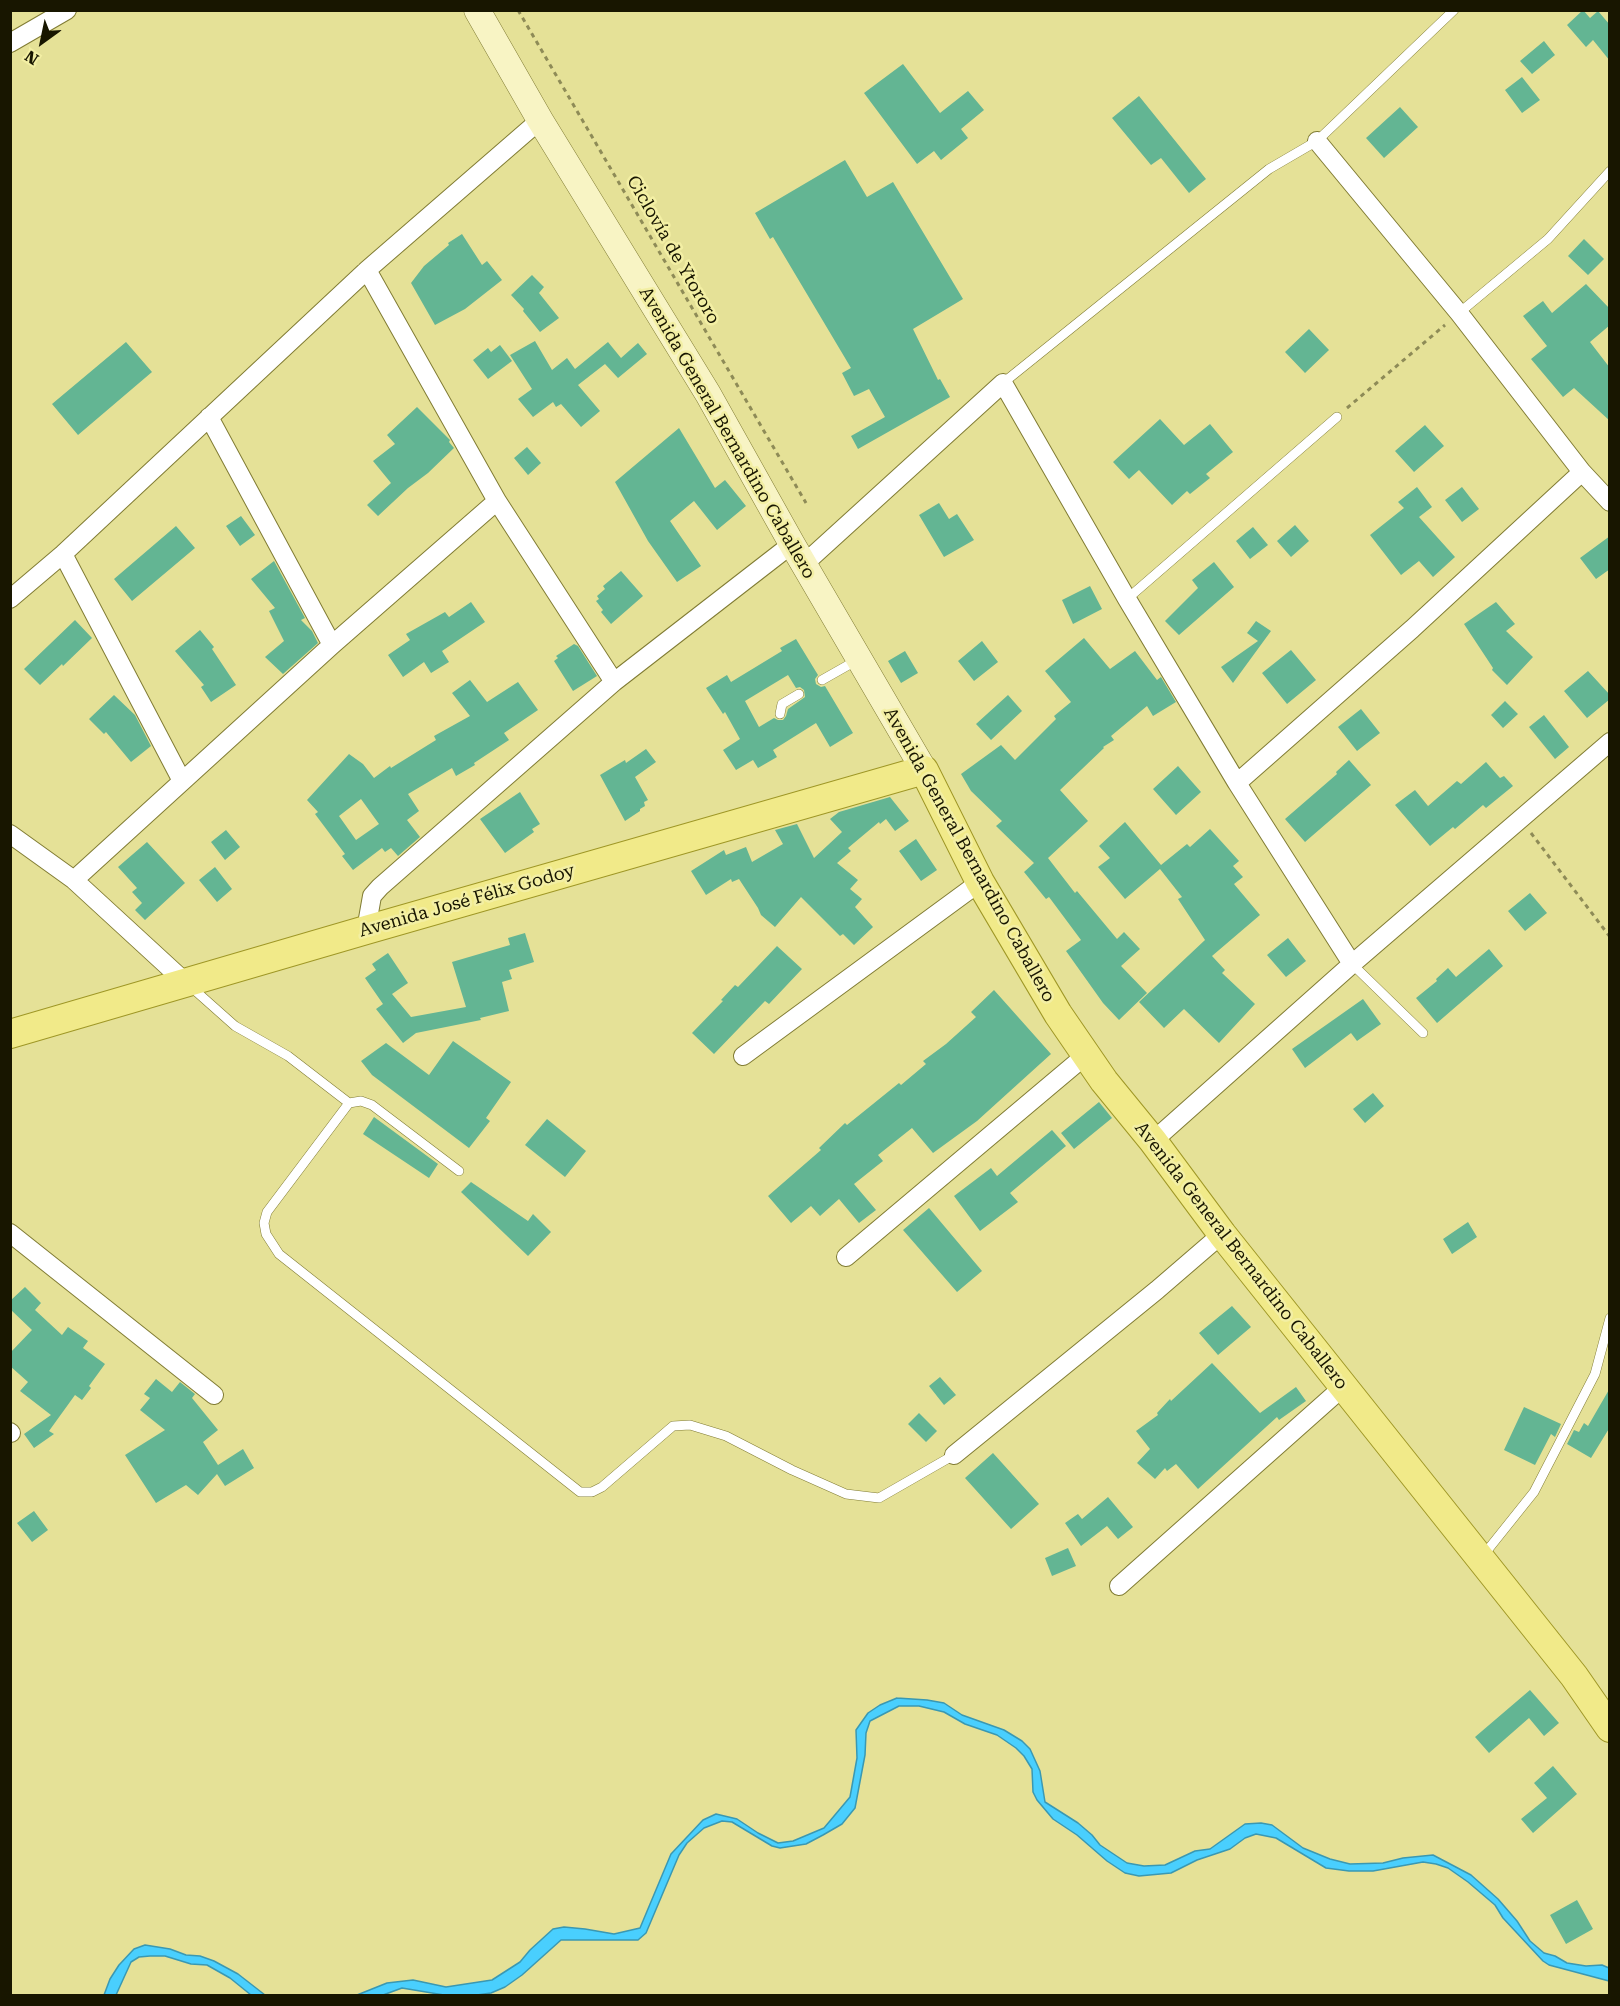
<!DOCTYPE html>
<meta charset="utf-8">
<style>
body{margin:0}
#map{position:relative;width:1620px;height:2006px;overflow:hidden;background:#e5e197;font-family:"Roboto Serif",serif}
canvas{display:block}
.frame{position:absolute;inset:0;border:12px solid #181600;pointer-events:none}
.north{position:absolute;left:12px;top:12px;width:60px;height:60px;-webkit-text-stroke:4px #f3efa4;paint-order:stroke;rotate:213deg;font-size:16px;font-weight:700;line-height:24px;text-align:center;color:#181600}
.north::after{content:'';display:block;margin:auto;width:21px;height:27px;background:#181600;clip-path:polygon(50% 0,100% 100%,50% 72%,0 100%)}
</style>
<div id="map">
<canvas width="1620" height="2006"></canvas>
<div class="frame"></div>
<div class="north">N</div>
</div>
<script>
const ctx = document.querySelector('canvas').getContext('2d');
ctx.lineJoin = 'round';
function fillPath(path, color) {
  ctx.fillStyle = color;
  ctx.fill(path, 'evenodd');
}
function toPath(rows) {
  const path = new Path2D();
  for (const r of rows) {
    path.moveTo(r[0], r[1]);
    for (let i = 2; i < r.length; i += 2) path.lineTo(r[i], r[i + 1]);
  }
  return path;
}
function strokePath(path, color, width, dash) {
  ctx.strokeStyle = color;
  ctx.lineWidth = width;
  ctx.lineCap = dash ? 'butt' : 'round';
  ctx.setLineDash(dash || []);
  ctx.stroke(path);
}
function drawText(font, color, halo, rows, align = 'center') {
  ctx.font = font + ' "Roboto Serif",serif';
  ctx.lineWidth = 5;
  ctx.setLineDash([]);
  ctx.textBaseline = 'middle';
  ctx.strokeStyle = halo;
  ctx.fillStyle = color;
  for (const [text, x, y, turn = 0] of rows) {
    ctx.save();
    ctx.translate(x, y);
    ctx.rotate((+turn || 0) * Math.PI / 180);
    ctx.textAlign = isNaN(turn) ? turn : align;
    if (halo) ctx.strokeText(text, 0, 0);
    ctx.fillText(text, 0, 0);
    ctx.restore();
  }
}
const water = toPath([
 [897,1698,927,1700,944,1703,962,1715,1004,1730,1022,1741,1030,1749,1040,1771,1045,1802,1078,1823,1092,1835,1100,1845,1127,1863,1144,1866,1165,1865,1195,1851,1210,1849,1245,1824,1261,1823,1272,1825,1303,1848,1330,1859,1350,1864,1383,1863,1403,1858,1433,1855,1471,1875,1498,1899,1517,1921,1530,1941,1544,1953,1555,1956,1567,1963,1586,1966,1602,1965,1609,1968,1609,1981,1549,1965,1543,1961,1503,1918,1495,1905,1468,1882,1448,1868,1436,1864,1423,1862,1373,1871,1349,1871,1326,1868,1276,1838,1256,1834,1245,1838,1230,1849,1197,1860,1171,1873,1139,1876,1125,1873,1107,1861,1077,1835,1053,1819,1037,1800,1033,1792,1032,1769,1024,1756,1016,1748,997,1735,965,1724,944,1712,919,1706,899,1706,870,1721,866,1733,865,1755,855,1808,842,1824,823,1835,806,1844,780,1848,772,1846,732,1822,722,1821,704,1828,687,1843,679,1855,646,1933,638,1940,561,1940,522,1975,505,1987,491,1993,477,1995,444,1995,402,1988,383,1995,357,1995,387,1983,413,1980,446,1987,492,1980,520,1962,530,1950,553,1929,564,1927,585,1929,614,1934,640,1928,671,1854,703,1820,716,1814,737,1819,758,1833,778,1843,793,1841,824,1828,850,1797,857,1758,856,1730,868,1713,880,1705,897,1698],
 [145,1945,170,1949,186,1955,200,1956,214,1961,238,1974,265,1995,251,1995,230,1978,207,1965,191,1964,165,1956,150,1956,139,1957,131,1962,116,1995,104,1995,110,1979,119,1965,134,1949,145,1945]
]);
const building = toPath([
 [1583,10,1590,18,1598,11,1610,25,1610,61,1593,40,1586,47,1567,25],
 [1544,41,1555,55,1532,74,1520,61],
 [903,64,940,113,968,91,984,110,961,129,968,138,941,160,934,151,917,164,864,93],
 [1522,77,1540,100,1522,113,1505,90],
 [1139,96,1206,179,1189,193,1161,158,1151,165,1112,118],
 [1400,107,1418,127,1384,158,1366,138],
 [845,160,867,197,893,182,963,299,913,329,938,380,940,379,950,397,858,449,851,436,885,417,869,389,854,396,842,373,851,368,773,237,770,239,755,213],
 [462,234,482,265,487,261,502,280,465,309,435,325,411,283,424,266,449,245,448,243],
 [1584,239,1604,259,1588,275,1568,256],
 [532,275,544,287,539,293,559,318,540,332,523,311,524,309,511,295],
 [1586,284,1610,309,1610,325,1590,342,1610,368,1610,421,1574,388,1563,397,1531,359,1547,346,1523,316,1543,301,1552,313],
 [1309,329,1329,350,1305,373,1285,352],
 [535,341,552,370,567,358,575,369,608,342,621,358,638,343,647,354,618,378,605,364,578,385,600,411,581,427,561,404,556,407,553,402,533,417,518,399,532,389,510,355],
 [126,342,152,372,78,435,52,404],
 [500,345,512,361,488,379,473,360,488,348,491,352],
 [417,407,450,440,449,442,454,448,428,473,408,488,378,516,367,505,391,483,373,461,395,444,387,435],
 [1160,419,1184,445,1210,424,1233,452,1206,474,1210,478,1190,494,1187,491,1172,505,1139,470,1129,479,1113,462],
 [1425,425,1444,446,1414,472,1395,451],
 [679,428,715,488,725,480,746,506,717,530,694,501,670,521,701,566,677,582,648,541,615,482],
 [527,447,541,463,528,475,514,458],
 [1417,487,1432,507,1419,517,1455,557,1433,577,1419,561,1401,575,1370,535,1404,508,1398,502],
 [1462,487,1479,509,1462,522,1445,500],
 [939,503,949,519,957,514,974,540,944,557,919,515],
 [241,516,255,535,240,546,226,526],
 [1295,525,1309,541,1291,557,1277,541],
 [176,526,195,548,132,601,114,579],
 [1253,527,1268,545,1250,559,1236,541],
 [1610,536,1610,569,1596,579,1580,558],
 [274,561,305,618,301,620,312,631,318,643,283,674,265,657,284,641,269,611,275,608,251,579],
 [1214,562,1234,587,1179,635,1165,621,1198,588,1192,580],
 [621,571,643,596,611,624,601,612,603,610,596,601,599,599,597,596,605,589,603,586],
 [1090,586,1102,609,1073,624,1062,600],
 [471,602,485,622,442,651,449,662,431,673,424,662,403,677,388,655,410,640,406,634,445,612,449,617],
 [1496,602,1515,624,1506,631,1533,657,1507,685,1492,670,1493,668,1464,624],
 [75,620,92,638,63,666,62,664,40,685,24,669],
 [1256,621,1271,631,1233,683,1221,667,1258,641,1247,633],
 [200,630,214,647,212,649,236,685,211,702,201,687,204,685,175,651],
 [1084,638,1110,669,1135,651,1157,680,1161,677,1176,702,1153,716,1147,706,1111,736,1114,740,1103,747,1104,748,1060,790,1088,821,1048,858,1075,893,1077,891,1117,939,1124,932,1140,949,1121,966,1147,993,1119,1020,1103,1003,1066,951,1081,940,1049,897,1046,899,1024,872,1034,863,996,826,1002,821,971,791,961,774,1001,745,1015,760,1056,719,1054,716,1071,702,1045,671],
 [796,639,818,675,815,679,816,684,821,687,825,686,853,733,830,747,816,723,773,750,777,757,758,768,753,760,736,770,723,750,740,739,725,712,723,714,706,688,727,675,731,682,782,651,780,648],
 [788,675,796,688,800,687,804,690,805,697,788,709,786,716,783,720,778,720,774,718,759,727,745,701],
 [982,641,998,662,974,681,958,661],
 [574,644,578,646,597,676,573,691,554,661,558,658,556,656],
 [1291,650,1316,680,1287,704,1262,673],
 [905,651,918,673,901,683,888,661],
 [1588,671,1610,695,1610,699,1587,718,1564,691],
 [470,680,487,702,518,682,538,710,504,733,509,740,474,763,475,765,456,776,452,768,408,794,419,811,407,820,420,837,398,856,391,848,385,852,382,848,353,870,342,856,345,854,315,814,318,812,307,800,349,754,363,764,374,778,390,766,391,768,436,740,434,736,470,716,452,693],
 [361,799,379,824,356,840,339,816],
 [114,695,135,715,151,746,131,762,106,732,104,734,89,719],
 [1008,695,1022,711,991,740,976,724],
 [1505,701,1518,714,1503,728,1491,715],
 [1361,709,1380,733,1357,751,1338,727],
 [1544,715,1569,747,1555,759,1529,727],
 [646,749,656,762,635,777,648,800,644,802,645,806,640,809,640,811,625,821,600,775,625,760,626,763],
 [1349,760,1371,785,1305,842,1285,819,1337,774,1336,772],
 [1486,762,1500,778,1504,776,1513,786,1486,808,1483,805,1455,829,1453,827,1430,846,1395,805,1415,790,1428,806,1457,781,1461,784],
 [1178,766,1201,792,1176,815,1153,789],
 [520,792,540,824,532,829,534,832,505,853,480,819],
 [890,797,909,821,895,831,886,819,880,824,879,822,848,848,851,851,837,863,858,880,850,889,862,899,855,907,873,927,854,945,843,934,840,936,801,897,775,927,761,915,758,908,739,879,732,882,731,879,706,895,691,871,724,850,726,855,746,847,752,862,783,844,775,830,797,824,814,858,842,832,830,819,839,812],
 [1125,822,1161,865,1187,844,1190,847,1210,829,1239,861,1233,866,1243,877,1234,884,1260,915,1212,956,1225,970,1222,973,1255,1004,1219,1043,1184,1009,1164,1028,1139,1002,1205,940,1178,899,1182,897,1160,869,1125,899,1098,867,1110,858,1099,846],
 [226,830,240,847,225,860,211,842],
 [916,839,937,870,921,881,899,851],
 [147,842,185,883,145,920,135,910,142,903,132,892,137,888,118,867],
 [215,867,232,889,217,902,199,880],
 [1530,893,1547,913,1525,931,1508,911],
 [525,933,534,962,509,970,512,979,502,982,509,1011,480,1018,481,1020,416,1033,403,1043,376,1009,383,1004,365,978,376,970,372,964,388,953,408,983,392,994,411,1017,466,1007,452,962,510,945,508,938],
 [1288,938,1306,961,1286,977,1267,955],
 [777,946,802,969,769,1004,765,1001,714,1054,692,1033,723,1001,721,1000,735,985,738,987],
 [1489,949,1503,966,1437,1023,1416,998,1437,981,1436,979,1448,968,1456,977],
 [994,990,1051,1054,977,1121,933,1153,912,1128,878,1155,883,1161,854,1184,876,1210,859,1223,839,1199,820,1216,811,1206,791,1223,768,1196,821,1150,819,1148,845,1123,847,1125,899,1083,901,1085,926,1064,923,1061,946,1044,976,1017,971,1012],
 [1363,999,1381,1024,1357,1041,1351,1033,1305,1068,1292,1049],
 [453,1041,511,1082,486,1118,490,1121,469,1148,372,1075,361,1061,386,1043,429,1075],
 [1373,1093,1384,1106,1365,1123,1353,1109],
 [1099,1102,1112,1118,1074,1149,1061,1133],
 [374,1117,438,1164,429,1178,363,1134],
 [547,1119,586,1151,565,1177,525,1145],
 [1052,1130,1066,1146,1010,1193,1018,1202,980,1231,954,1196,991,1168,997,1176],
 [471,1182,528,1221,533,1214,551,1232,528,1256,461,1192],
 [929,1208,982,1271,957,1292,903,1230],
 [1468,1222,1477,1237,1452,1254,1443,1239],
 [25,1287,41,1303,35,1310,62,1335,68,1327,88,1341,83,1348,105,1364,89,1386,91,1388,82,1400,75,1395,49,1431,54,1434,34,1448,24,1434,51,1415,20,1391,28,1382,10,1366,10,1353,32,1330,10,1309,10,1301],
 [1232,1306,1251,1327,1218,1355,1199,1333],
 [1212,1363,1260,1413,1296,1387,1306,1401,1279,1420,1277,1417,1198,1489,1176,1464,1167,1471,1165,1468,1155,1479,1137,1463,1150,1449,1136,1431,1158,1415,1157,1413,1170,1399,1171,1401],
 [940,1377,956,1395,944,1405,929,1386],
 [156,1379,172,1392,180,1382,195,1394,192,1398,218,1430,203,1442,218,1465,243,1449,254,1468,225,1486,217,1474,198,1495,186,1485,156,1503,125,1455,165,1430,140,1410,150,1398,144,1394],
 [1610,1388,1610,1427,1591,1458,1567,1444,1574,1430,1579,1432,1584,1423,1588,1426],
 [1524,1407,1561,1424,1555,1437,1551,1434,1535,1465,1504,1450],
 [919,1413,937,1431,926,1442,908,1424],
 [993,1453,1039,1504,1011,1529,965,1478],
 [1108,1497,1133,1527,1118,1539,1107,1526,1081,1546,1065,1523,1078,1514,1082,1519],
 [34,1511,48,1530,32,1542,17,1523],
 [1068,1548,1076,1566,1052,1576,1045,1558],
 [1530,1690,1559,1723,1544,1736,1529,1718,1489,1753,1475,1737],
 [1553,1766,1577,1794,1533,1833,1521,1819,1547,1798,1534,1783],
 [1577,1900,1593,1929,1566,1944,1550,1915]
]);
const path = toPath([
 [518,10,806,503],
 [1347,408,1445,325],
 [1531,833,1610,937]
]);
const service = toPath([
 [1459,313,1548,239,1610,171],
 [1003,383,1269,169,1317,141,1454,10],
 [1127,599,1337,417],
 [822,680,859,659],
 [780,714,782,704,799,694],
 [1352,964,1423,1033],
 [190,986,235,1026,288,1056,349,1103,361,1101,372,1105,459,1171],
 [349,1103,267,1212,264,1223,266,1234,279,1254,580,1492,592,1492,602,1487,673,1426,690,1425,726,1436,792,1470,846,1494,879,1498,954,1455],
 [1482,1557,1534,1492,1595,1374,1610,1318]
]);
const minor = toPath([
 [10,43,67,10],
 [1317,141,1459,313,1582,472],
 [367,270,497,501,614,682],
 [209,417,332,645],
 [63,554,182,781],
 [804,564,1003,383,1127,599,1237,783,1352,964],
 [10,599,63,554,367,270,540,120],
 [1237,783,1412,629,1582,472,1610,502],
 [10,834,74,880,185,982],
 [74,880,332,645,497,501],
 [366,930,372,896,380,887,614,682,792,544],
 [743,1056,980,882],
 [1153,1141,1352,964,1610,742],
 [10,1233,214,1395],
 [846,1257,1086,1055],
 [10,1432,11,1433],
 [954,1455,1157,1290,1222,1234],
 [1119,1586,1343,1387]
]);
const secondary = toPath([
 [477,10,540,120,708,394,792,544,924,770]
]);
const primary = toPath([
 [10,1034,366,930,924,770,980,882,1058,1014,1104,1081,1153,1141,1222,1234,1574,1676,1610,1728]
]);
const streetNames = [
 ["Ciclovía de Ytororo",673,250,60],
 ["Avenida General Bernardino Caballero",727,433,60],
 ["Avenida General Bernardino Caballero",969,855,61],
 ["Avenida José Félix Godoy",467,901,-16],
 ["Avenida General Bernardino Caballero",1241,1256,52]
];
fillPath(water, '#49cffe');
strokePath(water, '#3a98b2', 1.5);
fillPath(building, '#63b593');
strokePath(service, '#817c34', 10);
strokePath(minor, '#817c34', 20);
strokePath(secondary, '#817c34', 27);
strokePath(primary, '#9f9726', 30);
strokePath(path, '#8e8b57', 3, [4.5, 4.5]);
strokePath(service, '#fff', 9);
strokePath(minor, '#fff', 18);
strokePath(secondary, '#f8f4c4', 26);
strokePath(primary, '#f1ea89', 28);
drawText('18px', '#181600', '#f3efa4', streetNames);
</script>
